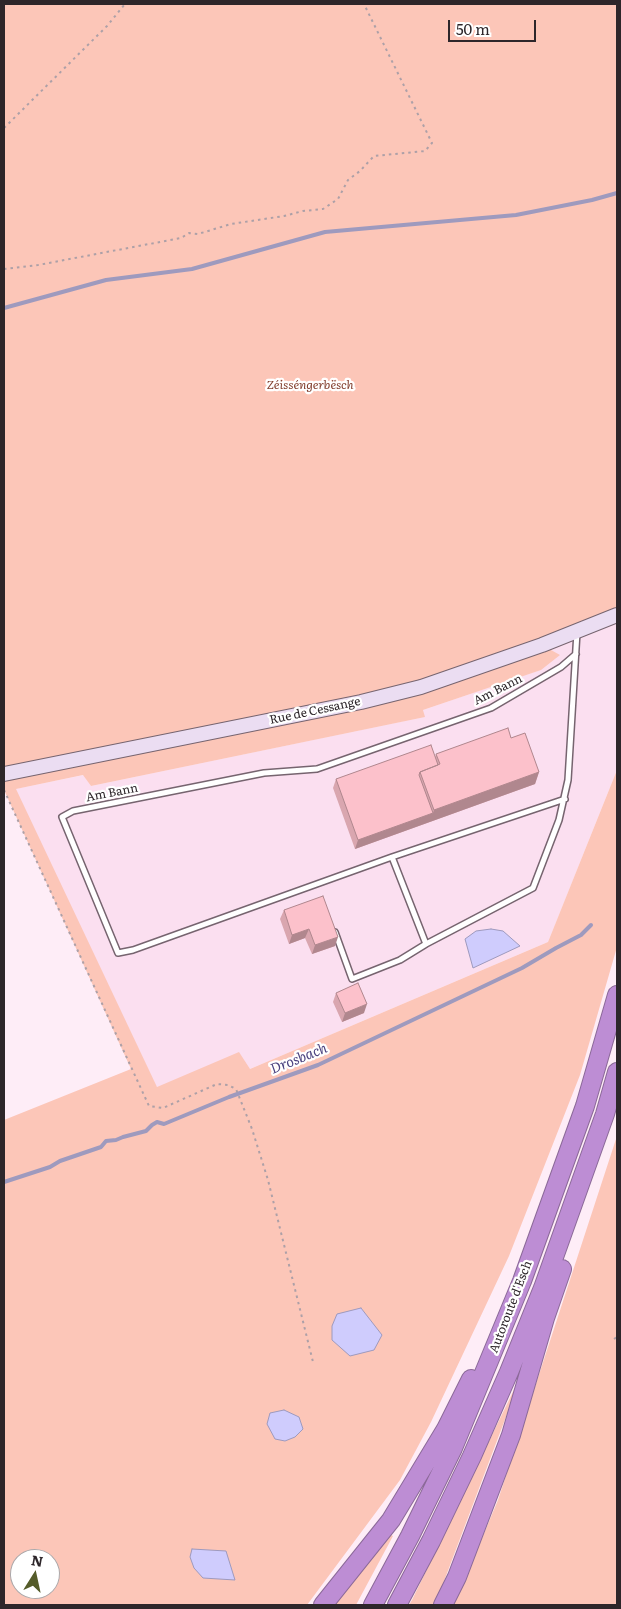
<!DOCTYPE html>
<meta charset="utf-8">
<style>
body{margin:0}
#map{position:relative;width:621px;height:1609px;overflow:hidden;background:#feedf7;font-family:Literata,serif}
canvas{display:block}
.frame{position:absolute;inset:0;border:5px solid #2d262a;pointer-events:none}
.north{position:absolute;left:10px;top:1549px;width:50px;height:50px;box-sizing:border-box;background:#fff;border:1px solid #aba8aa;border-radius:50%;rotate:10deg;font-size:14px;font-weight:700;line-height:20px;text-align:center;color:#2d262a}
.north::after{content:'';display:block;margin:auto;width:18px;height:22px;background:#555c2a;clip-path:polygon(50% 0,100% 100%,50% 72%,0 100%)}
.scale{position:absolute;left:448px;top:20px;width:88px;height:22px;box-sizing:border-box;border:2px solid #2d262a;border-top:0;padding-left:6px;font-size:15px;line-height:18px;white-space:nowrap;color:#2d262a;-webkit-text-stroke:4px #fff;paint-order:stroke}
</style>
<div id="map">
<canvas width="621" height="1609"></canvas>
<div class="frame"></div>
<div class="north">N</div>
<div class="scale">50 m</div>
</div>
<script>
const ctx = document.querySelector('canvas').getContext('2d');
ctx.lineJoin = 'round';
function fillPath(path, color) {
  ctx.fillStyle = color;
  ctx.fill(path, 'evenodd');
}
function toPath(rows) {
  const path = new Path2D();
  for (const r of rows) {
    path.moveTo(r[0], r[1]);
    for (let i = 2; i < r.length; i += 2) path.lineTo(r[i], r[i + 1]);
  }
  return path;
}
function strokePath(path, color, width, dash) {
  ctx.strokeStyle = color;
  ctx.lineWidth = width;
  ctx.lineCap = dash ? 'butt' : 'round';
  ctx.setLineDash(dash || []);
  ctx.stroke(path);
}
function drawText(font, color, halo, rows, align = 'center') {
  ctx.font = font + ' Literata,serif';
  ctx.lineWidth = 4.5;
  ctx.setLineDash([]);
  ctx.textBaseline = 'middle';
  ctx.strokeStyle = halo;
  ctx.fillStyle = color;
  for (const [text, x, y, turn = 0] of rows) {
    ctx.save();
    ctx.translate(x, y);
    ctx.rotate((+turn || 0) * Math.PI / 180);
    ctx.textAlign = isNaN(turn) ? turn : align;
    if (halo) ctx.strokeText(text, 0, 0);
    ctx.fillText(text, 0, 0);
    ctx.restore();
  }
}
const built = toPath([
 [617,615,617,770,548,942,250,1069,157,1088,15,789,84,775,91,786,424,717,423,710,540,670,542,645]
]);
const green = toPath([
 [4,4,617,4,617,615,542,645,560,655,541,670,423,710,425,717,91,786,83,775,16,789,157,1087,239,1052,250,1069,548,942,617,770,617,947,580,1075,509,1256,431,1422,400,1480,307,1605,4,1605,4,1120,131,1069,4,790],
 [20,1559,50,1559,50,1589,20,1589],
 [617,1136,617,1605,454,1605,498,1500],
 [524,1369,435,1605,409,1605,412,1600],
 [387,1533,393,1536,356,1605,330,1605]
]);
const water = toPath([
 [491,929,503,931,520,946,473,968,465,939,476,931,491,929],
 [361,1308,382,1335,374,1350,350,1356,332,1340,332,1326,337,1314,361,1308],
 [284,1410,299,1417,303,1429,295,1437,285,1441,275,1439,267,1424,270,1413,284,1410],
 [192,1549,226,1551,235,1580,203,1578,194,1568,190,1557,192,1549]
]);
const stream = toPath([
 [4,308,106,280,192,269,325,232,516,215,592,200,617,193],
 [4,1182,50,1167,60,1161,101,1147,106,1141,116,1140,123,1137,146,1131,152,1125,157,1122,164,1124,229,1097,318,1065,522,968,556,948,581,935,591,925]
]);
const path = toPath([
 [4,128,107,26,125,4],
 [4,269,38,265,181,238,189,233,198,234,231,224,284,216,303,211,323,209,338,199,348,180,360,171,374,156,425,151,432,143,364,4],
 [4,790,149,1106,163,1108,217,1084,228,1085,236,1089,252,1129,268,1180,313,1362],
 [614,1339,617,1337]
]);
const lane = toPath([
 [576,654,561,667,491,708,317,769,264,773,73,811,62,817,118,953,133,950,392,857,426,944,533,888,559,820,568,780,577,632],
 [392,857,565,799],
 [335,932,352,979,400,960,426,944]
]);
const secondary = toPath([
 [4,774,361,702,421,687,542,645,617,615]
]);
const highway = toPath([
 [323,1605,391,1520,446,1429,471,1379],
 [373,1605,410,1536,453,1448,522,1281,585,1106,617,995],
 [397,1605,431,1541,472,1456,509,1372,543,1288,605,1114,617,1072],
 [443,1605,457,1577,511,1435,545,1318,562,1269]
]);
const wall = toPath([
 [436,754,539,772,535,784,355,849,333,788,336,779,435,757],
 [284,910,335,946,312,954,305,938,289,944,280,919],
 [336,993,364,1013,342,1022,333,1002]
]);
const shadedWall = toPath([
 [539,772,535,784,355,849,358,840,433,813,434,810],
 [309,929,305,938,289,944,292,935],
 [338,937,335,946,312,954,315,945],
 [367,1004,364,1013,342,1022,345,1013]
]);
const building = toPath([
 [508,728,511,738,525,733,539,772,434,810,420,772,440,764,436,754,508,728],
 [431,745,438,765,420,772,419,775,433,813,358,840,336,779,431,745],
 [323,896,338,937,315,945,309,929,292,935,284,910,323,896],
 [358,983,367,1004,345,1013,336,993,358,983]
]);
const parkNames = [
 ["Zéisséngerbësch",310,385]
];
const streetNames = [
 ["Am Bann",498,690,-27],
 ["Rue de Cessange",315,711,-12],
 ["Am Bann",112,793,-11],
 ["Autoroute d'Esch",511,1307,-69]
];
const waterNames = [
 ["Drosbach",299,1059,-22]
];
fillPath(built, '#fbdff0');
fillPath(green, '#fcc6b8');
fillPath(water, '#cfccfd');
strokePath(water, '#9e9abe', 1);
strokePath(stream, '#9e9abe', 4);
strokePath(lane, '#76646f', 8);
strokePath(secondary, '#76646f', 16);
strokePath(highway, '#8b6998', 20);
strokePath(path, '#ada0a7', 2, [2.5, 4]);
strokePath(lane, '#fff', 5);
strokePath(secondary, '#ebddf2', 14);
strokePath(highway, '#bd8dd4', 18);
fillPath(wall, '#d9a6af');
fillPath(shadedWall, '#b0878e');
fillPath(building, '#fcc1cb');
strokePath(building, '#b0878e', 1);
drawText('italic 12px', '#813d2c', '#fff', parkNames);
drawText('12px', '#2d262a', '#fff', streetNames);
drawText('italic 14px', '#4b427f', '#fff', waterNames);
</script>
